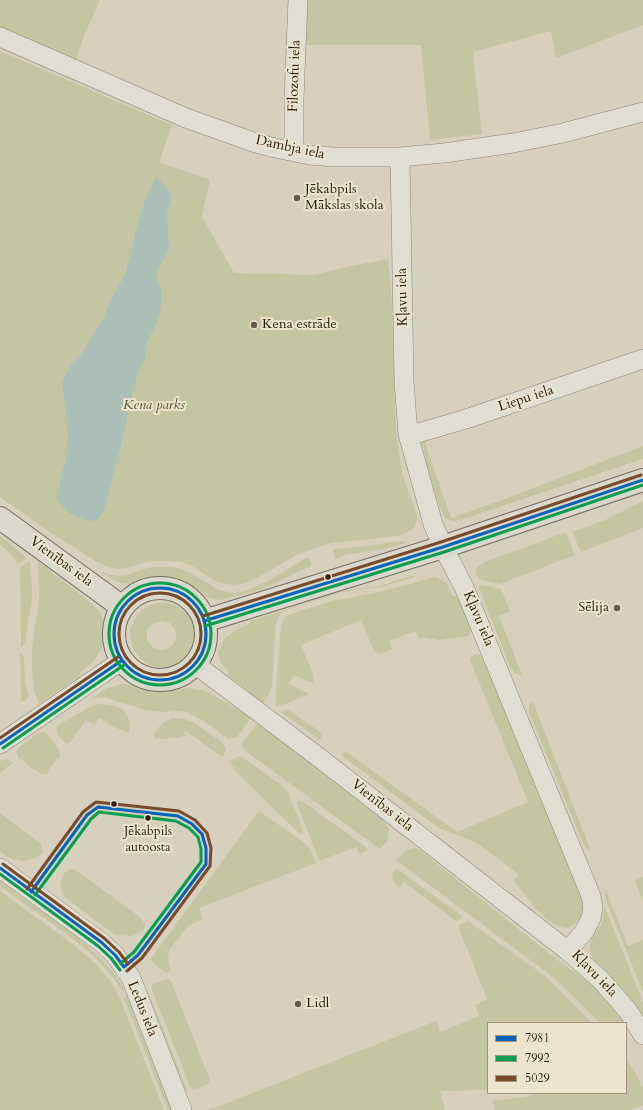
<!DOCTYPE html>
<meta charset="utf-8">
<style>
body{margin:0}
#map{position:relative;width:643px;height:1110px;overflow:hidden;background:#d7d0bc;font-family:Cardo,serif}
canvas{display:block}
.legend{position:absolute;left:487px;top:1022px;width:140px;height:72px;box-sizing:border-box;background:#ece4cc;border:1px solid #a09480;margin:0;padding:5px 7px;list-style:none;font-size:12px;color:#2d1b0f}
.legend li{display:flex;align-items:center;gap:8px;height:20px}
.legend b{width:20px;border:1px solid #a09480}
</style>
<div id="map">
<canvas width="643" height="1110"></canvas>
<ul class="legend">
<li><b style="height:5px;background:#0065bd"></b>7981</li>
<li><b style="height:5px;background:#029f4e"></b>7992</li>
<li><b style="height:5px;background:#7a4b2a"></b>5029</li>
</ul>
</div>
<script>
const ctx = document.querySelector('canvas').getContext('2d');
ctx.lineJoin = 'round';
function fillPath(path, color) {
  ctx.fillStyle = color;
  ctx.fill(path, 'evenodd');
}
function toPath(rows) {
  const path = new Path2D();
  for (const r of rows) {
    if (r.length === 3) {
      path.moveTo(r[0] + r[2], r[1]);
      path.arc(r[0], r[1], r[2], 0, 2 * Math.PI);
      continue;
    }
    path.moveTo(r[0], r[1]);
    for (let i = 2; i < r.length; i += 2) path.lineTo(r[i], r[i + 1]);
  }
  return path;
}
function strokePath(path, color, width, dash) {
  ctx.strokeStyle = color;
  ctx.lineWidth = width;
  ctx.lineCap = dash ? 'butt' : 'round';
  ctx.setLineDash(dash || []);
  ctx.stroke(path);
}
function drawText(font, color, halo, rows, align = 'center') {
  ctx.font = font + ' Cardo,serif';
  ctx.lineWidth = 4;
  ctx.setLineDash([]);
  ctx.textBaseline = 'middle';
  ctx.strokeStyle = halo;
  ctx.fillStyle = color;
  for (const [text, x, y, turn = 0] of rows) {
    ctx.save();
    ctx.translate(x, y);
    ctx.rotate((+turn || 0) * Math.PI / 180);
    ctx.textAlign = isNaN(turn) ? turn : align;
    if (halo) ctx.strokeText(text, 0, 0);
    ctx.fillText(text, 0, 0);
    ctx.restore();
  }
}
const green = toPath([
 [0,0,100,0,84,36,74,64,0,31],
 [307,0,643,0,643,25,556,58,551,31,473,52,482,134,430,140,421,45,306,45],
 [0,51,172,125,159,162,210,180,202,217,234,273,314,275,351,266,388,259,392,305,396,429,402,473,417,516,417,520,413,529,402,535,372,539,331,543,310,550,295,556,255,579,247,583,233,585,221,583,212,579,192,566,181,562,168,561,155,561,142,563,128,568,117,569,108,567,97,562,53,534,0,497],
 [425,440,426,446,451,518,502,500,643,446,643,459,460,520,454,521,446,519,440,508,427,465,422,442],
 [643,501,643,528,581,552,572,532,605,520],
 [566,532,575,555,500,584,481,580,478,578,476,574,476,570,478,566,485,562],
 [0,536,27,558,18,564,10,553,0,545],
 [399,541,403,541,406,543,383,549,345,555,335,559,333,551,334,549,367,546],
 [306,558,308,558,310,559,311,566,269,586,256,591,221,600,208,598,189,585,180,581,170,579,160,579,133,584,122,583,114,580,100,571,110,575,120,576,130,574,141,570,152,567,171,567,181,569,191,573,217,589,227,592,235,593,243,592,268,581],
 [30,561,32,589,32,599,25,643,22,647,21,647,20,567],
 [38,561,91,603,99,611,102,616,105,626,102,647,99,653,92,663,80,673,81,675,39,704,34,691,32,670,32,648,39,599],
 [414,575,415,577,380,587,342,592,286,610,281,613,276,623,272,686,269,694,263,703,228,675,229,673,221,663,219,657,218,651,225,638,238,629,250,624,250,621,342,591,379,586],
 [435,577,443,581,447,584,452,595,455,596,458,595,471,628,470,634,468,636,438,640,424,637,419,639,415,631,389,641,392,649,380,654,374,651,361,620,301,645,313,674,314,684,294,675,289,684,309,694,278,707,276,706,275,704,281,626,284,618,288,615,335,600,376,593],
 [480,585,482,585,501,589,510,611,499,616,522,675,518,675,516,674,510,667,479,588,478,586],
 [158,603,169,603,179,607,187,614,193,623,195,634,194,645,189,654,181,662,171,667,161,668,150,665,141,659,134,651,131,641,130,630,134,620,140,612,148,606],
 [162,621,170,623,173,627,176,632,176,637,174,643,172,646,165,650,161,650,153,648,147,640,147,632,149,627,157,622],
 [20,653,24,657,25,682,28,695,28,698,25,701,21,701],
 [476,654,479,654,483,657,583,899,584,905,581,917,579,921,570,927,565,928,553,924,537,910,514,881,518,874,477,843,439,828,342,756,343,752,348,753,457,832,528,802,470,660,470,657],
 [123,684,130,685,153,692,163,692,188,688,205,691,234,707,251,718,238,736,235,738,228,739,204,721,189,713,182,711,164,712,145,710,107,698,101,697,91,699,107,688],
 [533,702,592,854,584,846,529,712,529,705],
 [102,704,115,706,120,708,124,711,129,720,130,725,129,733,114,727,99,718,94,725,86,720,71,741,67,744,64,742,58,734,56,728,57,726,88,708,95,705],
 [287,709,319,731,322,735,320,740,281,712],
 [172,718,184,719,193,722,223,743,226,749,224,755,222,757,186,731,184,733,187,735,180,737,167,739,154,738,154,734,158,728,163,723],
 [258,723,384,821,388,827,389,835,388,840,380,849,244,750,242,745,242,743],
 [44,732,47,733,51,738,59,749,60,755,59,758,57,758,48,771,49,772,45,774,41,774,29,766,21,759,19,759,16,751,18,748,38,733],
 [241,756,280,784,288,792,303,831,303,834,300,834,228,764,235,769,236,767,229,762,236,757],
 [6,759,10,760,13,763,0,773,0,761],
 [298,800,302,801,366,847,368,850,359,854,356,847,319,861,297,803],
 [259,811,306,844,310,849,316,863,199,908,203,919,188,926,173,945,169,950,168,956,169,963,171,971,168,973,165,972,150,960],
 [0,813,41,844,43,852,40,855,30,860,23,861,12,859,3,854,0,851],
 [414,848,420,850,556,959,585,979,600,993,624,1023,600,1023,569,992,549,974,396,860,405,851],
 [70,869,73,869,77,871,140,917,144,923,145,926,144,929,141,932,132,936,115,935,67,899,63,895,61,889,60,882,64,873],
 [395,869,397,869,458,913,461,916,461,918,456,921,404,882,399,888,396,886,392,878,393,872],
 [643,877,643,901,635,881,638,879],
 [0,882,75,935,90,948,113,972,125,990,122,990,121,989,111,975,94,956,80,944,0,886],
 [605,888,628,946,643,940,643,992,607,903,605,895],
 [0,891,71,943,94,962,110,980,121,1001,164,1110,0,1110],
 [604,905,643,1002,643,1017,630,998,616,982,594,962,591,955,590,949,590,942,593,935,601,925,603,919],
 [468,921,546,977,592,1023,488,1023,488,1090,440,1091,445,1110,209,1110,436,1021,440,1032,479,1016,475,1005,487,999,458,926],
 [168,979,170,979,171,981,210,1080,208,1084,196,1089,193,1089,190,1086,151,987,153,984],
 [147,989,188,1092,183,1087,147,997,146,990],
 [127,995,172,1110,168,1110,124,998],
 [626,1059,635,1072,643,1088,643,1106,634,1108,631,1110,496,1110,492,1101,526,1097,536,1093,626,1093]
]);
const water = toPath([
 [156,176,172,195,167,214,169,249,157,271,156,277,162,293,160,312,154,329,148,339,145,358,137,376,132,394,122,442,104,511,96,521,85,520,67,512,57,498,61,477,66,458,68,432,62,382,71,364,80,356,104,318,109,303,125,275,137,226,146,198]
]);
const minor = toPath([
 [0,37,186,118,256,143,275,148,310,155,334,157,400,157,444,153,513,143,563,133,643,112],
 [294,152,294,98,298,0],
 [400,157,404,381,408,434,433,524,443,547,464,587,591,896,593,907,591,918,585,930,568,951],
 [408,434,418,433,466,419,643,359],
 [195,664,321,759,568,951,600,979,615,996,628,1011,643,1035],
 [0,744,121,661],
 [0,868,101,942,115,955,131,978,182,1110]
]);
const major = toPath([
 [0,518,122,607],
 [160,634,46],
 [204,621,443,547,643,480]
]);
const bus1 = toPath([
 [160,634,46],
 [204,621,443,547,643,480],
 [0,744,121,661],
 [0,868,101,942,115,955,124,967],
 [31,892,87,815,98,807,178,816,192,824,202,834,206,848,206,864,138,955,124,967]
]);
const bus2 = toPath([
 [160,634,51],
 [205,626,444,552,643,485],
 [3,748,124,665],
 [0,874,98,946,111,958,120,970],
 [35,895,91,819,99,812,176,821,189,828,198,837,201,849,201,862,134,952,121,963]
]);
const bus3 = toPath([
 [160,634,41],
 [203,616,441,542,641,475],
 [0,738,118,657],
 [3,864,104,938,119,952,128,964],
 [27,889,83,812,96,802,179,811,195,820,207,833,211,848,210,866,142,958,127,971]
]);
const markers = [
 [297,198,4,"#685a4c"],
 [254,325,4,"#685a4c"],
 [328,577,3.5,"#2d1b0f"],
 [617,608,4,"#685a4c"],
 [114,804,3.5,"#2d1b0f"],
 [148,818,3.5,"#2d1b0f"],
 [298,1004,4,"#685a4c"]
];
const busNames = [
 ["Jēkabpils",148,832],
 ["autoosta",148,848]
];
const streetNames = [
 ["Filozofu iela",295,76,-88],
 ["Dambja iela",290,148,12],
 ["Kļavu iela",403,297,-91],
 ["Liepu iela",526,399,-18],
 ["Vienības iela",61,562,36],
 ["Kļavu iela",478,619,67],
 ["Vienības iela",382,806,38],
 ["Kļavu iela",594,974,46],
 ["Ledus iela",142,1009,68]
];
const poiNames = [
 ["Jēkabpils",305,190],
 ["Mākslas skola",305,206],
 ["Kena estrāde",262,325],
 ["Sēlija",609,608,"right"],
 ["Lidl",306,1004]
];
const parkNames = [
 ["Kena parks",154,406]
];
fillPath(green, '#c4c6a1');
fillPath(water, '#acbeb8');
strokePath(minor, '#8c8679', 20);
strokePath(major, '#746e62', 24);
strokePath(minor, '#e0ddd2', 19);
strokePath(major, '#dad7cb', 22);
strokePath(bus1, '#0065bd', 3);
strokePath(bus2, '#029f4e', 3);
strokePath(bus3, '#7a4b2a', 3);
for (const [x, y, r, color] of markers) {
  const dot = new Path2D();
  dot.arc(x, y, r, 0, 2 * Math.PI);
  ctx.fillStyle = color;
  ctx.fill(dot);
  strokePath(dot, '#ece4cc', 1.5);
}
drawText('13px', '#2d1b0f', '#ece4cc', busNames);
drawText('14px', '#2d1b0f', '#ece4cc', streetNames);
drawText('14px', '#2d1b0f', '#ece4cc', poiNames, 'left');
drawText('italic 14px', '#564c34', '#ece4cc', parkNames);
</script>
